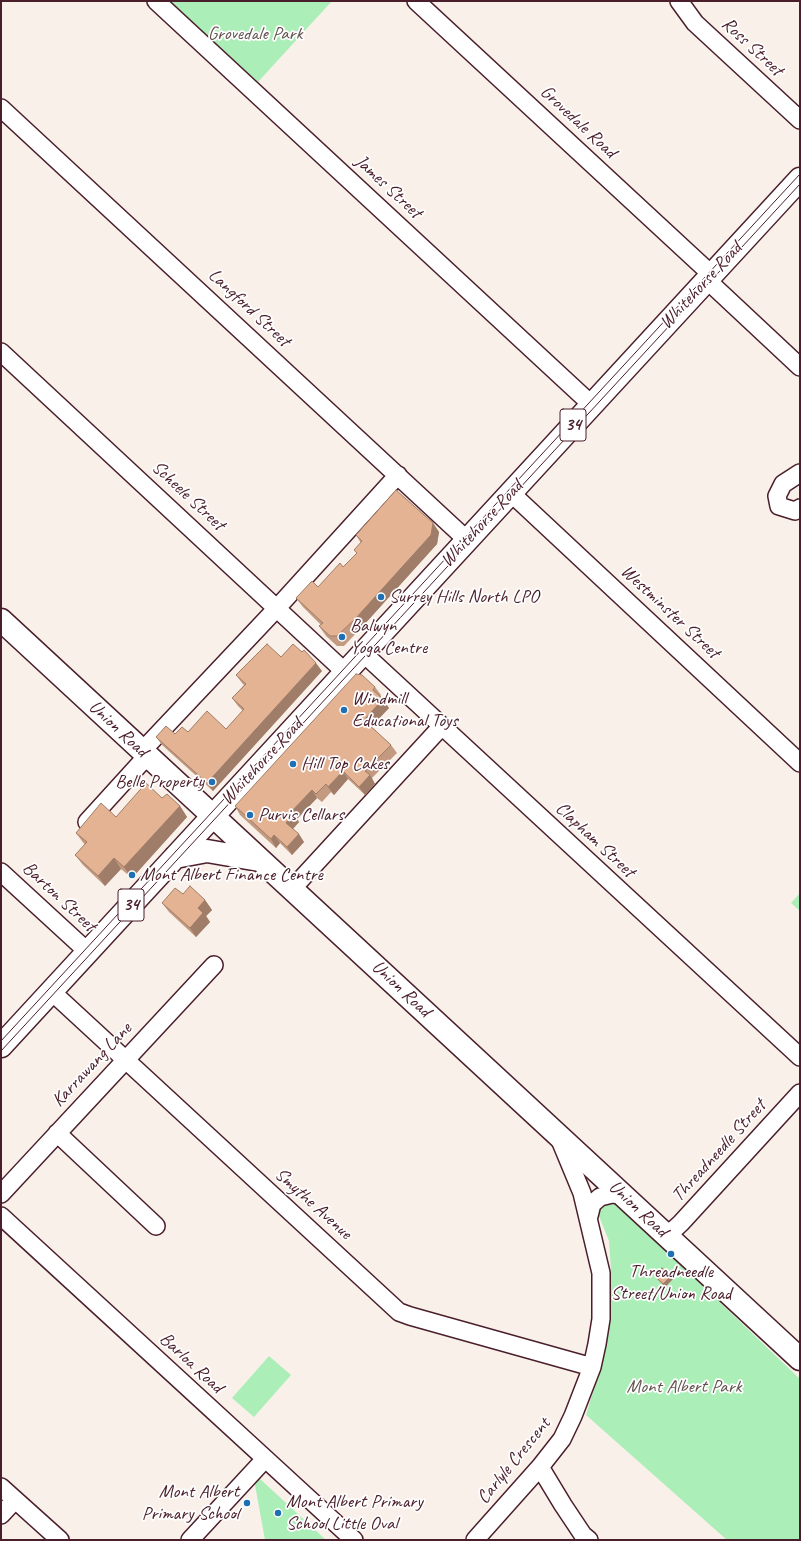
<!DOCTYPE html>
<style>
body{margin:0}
#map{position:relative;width:801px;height:1541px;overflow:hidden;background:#f9f0ea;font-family:Caveat,sans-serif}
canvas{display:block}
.frame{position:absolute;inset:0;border:2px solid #4a1f2b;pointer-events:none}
</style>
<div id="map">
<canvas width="801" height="1541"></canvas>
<div class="frame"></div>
</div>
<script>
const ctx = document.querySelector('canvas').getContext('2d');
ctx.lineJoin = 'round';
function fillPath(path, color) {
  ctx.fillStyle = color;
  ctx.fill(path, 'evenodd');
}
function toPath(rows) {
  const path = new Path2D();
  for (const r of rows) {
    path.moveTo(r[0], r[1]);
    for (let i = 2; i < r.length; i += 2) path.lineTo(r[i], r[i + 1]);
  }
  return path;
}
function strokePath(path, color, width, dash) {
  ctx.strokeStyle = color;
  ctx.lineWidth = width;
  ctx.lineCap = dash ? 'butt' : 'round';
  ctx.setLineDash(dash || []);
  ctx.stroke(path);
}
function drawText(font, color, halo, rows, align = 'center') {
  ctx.font = font + ' Caveat,sans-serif';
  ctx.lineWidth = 3.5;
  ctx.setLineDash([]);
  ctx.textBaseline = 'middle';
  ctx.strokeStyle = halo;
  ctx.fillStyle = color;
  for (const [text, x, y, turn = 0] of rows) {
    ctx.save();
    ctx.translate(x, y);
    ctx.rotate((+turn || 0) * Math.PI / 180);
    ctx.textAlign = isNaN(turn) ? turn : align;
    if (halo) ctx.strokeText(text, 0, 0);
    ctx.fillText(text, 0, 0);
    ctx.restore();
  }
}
const green = toPath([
 [170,1,332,1,258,82],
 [800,893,800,911,791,903],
 [606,1198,620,1207,800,1379,800,1540,727,1540,586,1415,599,1372,609,1325,611,1270,609,1241,597,1211],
 [269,1356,291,1375,254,1417,232,1398],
 [258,1477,326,1540,265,1540,255,1485]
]);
const minor = toPath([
 [156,1,592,405],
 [416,1,712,275],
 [679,1,695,23,800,120],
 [1,108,467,540],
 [707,280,800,367],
 [1,352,345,672],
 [800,473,783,484,777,496,779,506,795,511,800,508],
 [511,493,800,763],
 [363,653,800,1057],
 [142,751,277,608,398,475],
 [87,822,147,756],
 [1,872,88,952],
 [292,889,441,727],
 [51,991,399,1312,410,1316,592,1367],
 [57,1133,156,1226],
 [1,1194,214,965],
 [1,1216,354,1540],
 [589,1216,592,1204,600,1197,612,1194,623,1195],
 [667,1236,681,1223,800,1093],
 [540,1467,563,1505,583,1535,589,1540],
 [1,1487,60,1540],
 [1,1515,15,1500],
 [190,1540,265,1459],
 [475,1540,540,1467,562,1439,573,1416,592,1367,597,1344,601,1319,601,1273,582,1193,560,1140]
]);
const major = toPath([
 [1,620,800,1359],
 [175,857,207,851,259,860],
 [1,1046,800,179]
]);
const tram = toPath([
 [1,1041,800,174],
 [1,1051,800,184]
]);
const wall = toPath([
 [433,523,439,532,437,544,362,627,344,646,337,646,326,636,319,626,321,625,303,607,296,598,318,587,343,567,357,553,354,550,361,543,356,535],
 [281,657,322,671,213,791,162,745,156,737,188,732,226,729,243,711,238,706,232,698,244,685,242,683,236,675],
 [375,687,381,695,380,697,389,708,371,727,391,745,397,753,372,778,375,784,365,795,348,779,334,795,331,792,322,802,317,798,297,819,299,822,293,829,304,842,292,855,280,843,276,848,240,815,235,806],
 [162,798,180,806,187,817,132,878,121,869,105,886,83,865,75,855,85,845,76,833],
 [183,894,205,900,212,910,206,916,210,922,196,937,169,912,162,903],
 [655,1276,673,1279,665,1287,657,1279]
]);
const shadedWall = toPath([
 [433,523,439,532,437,544,362,627,356,618],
 [316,663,322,671,213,791,207,783],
 [383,699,389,708,370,728,364,720],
 [343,771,348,779,334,795,328,787],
 [370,775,375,784,365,795,359,787],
 [312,790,317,798,297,819,299,822,291,831,286,823,291,812],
 [180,806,187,817,132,878,124,867],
 [299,834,304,842,292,855,287,847],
 [274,835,280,843,276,848,271,839],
 [114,858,121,869,105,886,98,876],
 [205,900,212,910,206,916,210,922,196,937,190,928,198,908],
 [671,1276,673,1279,665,1287,663,1284]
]);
const building = toPath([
 [396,490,433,523,431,535,356,618,337,636,330,636,319,626,323,623,296,598,312,581,318,587,340,563,343,567,357,553,354,550,362,541,356,535,396,490],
 [267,644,281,657,293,644,302,652,304,650,316,663,207,783,156,737,166,726,175,734,182,727,188,732,207,711,226,729,244,709,232,698,246,684,236,675,267,644],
 [356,674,362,675,375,687,373,690,383,699,364,720,391,745,365,771,370,775,359,787,343,771,328,787,326,784,316,794,312,790,291,812,293,814,286,823,299,834,287,847,274,835,271,839,235,806,356,674],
 [146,783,162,798,167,794,180,806,124,867,114,858,98,876,75,855,87,842,76,833,101,803,116,817,146,783],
 [190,886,205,900,198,908,203,913,190,928,162,903,175,888,183,894,190,886],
 [662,1268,671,1276,663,1284,655,1276,662,1268]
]);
const markers = [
 [381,597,4,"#1f6fb2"],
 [342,637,4,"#1f6fb2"],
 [344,710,4,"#1f6fb2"],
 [293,764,4,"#1f6fb2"],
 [212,782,4,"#1f6fb2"],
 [250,815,4,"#1f6fb2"],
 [132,875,4,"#1f6fb2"],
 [671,1254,4,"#1f6fb2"],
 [247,1503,4,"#1f6fb2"],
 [278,1513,4,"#1f6fb2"]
];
const shields = [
 [573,425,26],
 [131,905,26]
];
const shieldNames = [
 ["34",573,425],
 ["34",131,905]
];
const parkNames = [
 ["Grovedale Park",255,34],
 ["Mont Albert Park",684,1387]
];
const streetNames = [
 ["Ross Street",752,47,43],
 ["Grovedale Road",578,122,43],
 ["James Street",388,187,43],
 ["Whitehorse Road",701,286,-47],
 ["Langford Street",249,308,43],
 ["Scheele Street",188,496,43],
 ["Whitehorse Road",482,524,-47],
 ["Westminster Street",670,612,43],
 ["Union Road",118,729,43],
 ["Whitehorse Road",262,762,-47],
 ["Clapham Street",595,840,43],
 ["Barton Street",59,897,43],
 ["Union Road",401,989,43],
 ["Karrawang Lane",92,1065,-47],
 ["Threadneedle Street",719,1151,-48],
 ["Smythe Avenue",313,1204,42],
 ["Union Road",638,1209,43],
 ["Barloa Road",191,1363,43],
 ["Carlyle Crescent",514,1461,-51]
];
const poiNames = [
 ["Surrey Hills North LPO",389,597],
 ["Balwyn",350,626],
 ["Yoga Centre",350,648],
 ["Windmill",352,699],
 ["Educational Toys",352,721],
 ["Hill Top Cakes",301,764],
 ["Belle Property",204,782,"right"],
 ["Purvis Cellars",258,815],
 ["Mont Albert Finance Centre",140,875],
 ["Threadneedle",671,1272,"center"],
 ["Street/Union Road",671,1294,"center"],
 ["Mont Albert",239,1492,"right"],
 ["Primary School",239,1514,"right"],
 ["Mont Albert Primary",286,1502],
 ["School Little Oval",286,1524]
];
fillPath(green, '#aceeb7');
strokePath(minor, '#4a1f2b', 20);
strokePath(major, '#4a1f2b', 25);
strokePath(minor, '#fff', 17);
strokePath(major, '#fff', 22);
strokePath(tram, '#4a1f2b', 1);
fillPath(wall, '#c39a7f');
fillPath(shadedWall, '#9f7d68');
fillPath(building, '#e3b394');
strokePath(building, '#9f7d68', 1);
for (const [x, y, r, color] of markers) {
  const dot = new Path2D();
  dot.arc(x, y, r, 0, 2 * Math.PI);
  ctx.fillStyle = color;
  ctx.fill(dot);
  strokePath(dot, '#fff', 1.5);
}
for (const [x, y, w] of shields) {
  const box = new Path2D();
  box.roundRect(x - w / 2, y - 16, w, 32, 3);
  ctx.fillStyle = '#fff';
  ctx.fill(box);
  strokePath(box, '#4a1f2b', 1);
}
drawText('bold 18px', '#4a1f2b', null, shieldNames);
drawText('19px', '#62534e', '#fff', parkNames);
drawText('19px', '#4a1f2b', '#fff', streetNames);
drawText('19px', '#4a1f2b', '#fff', poiNames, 'left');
</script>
